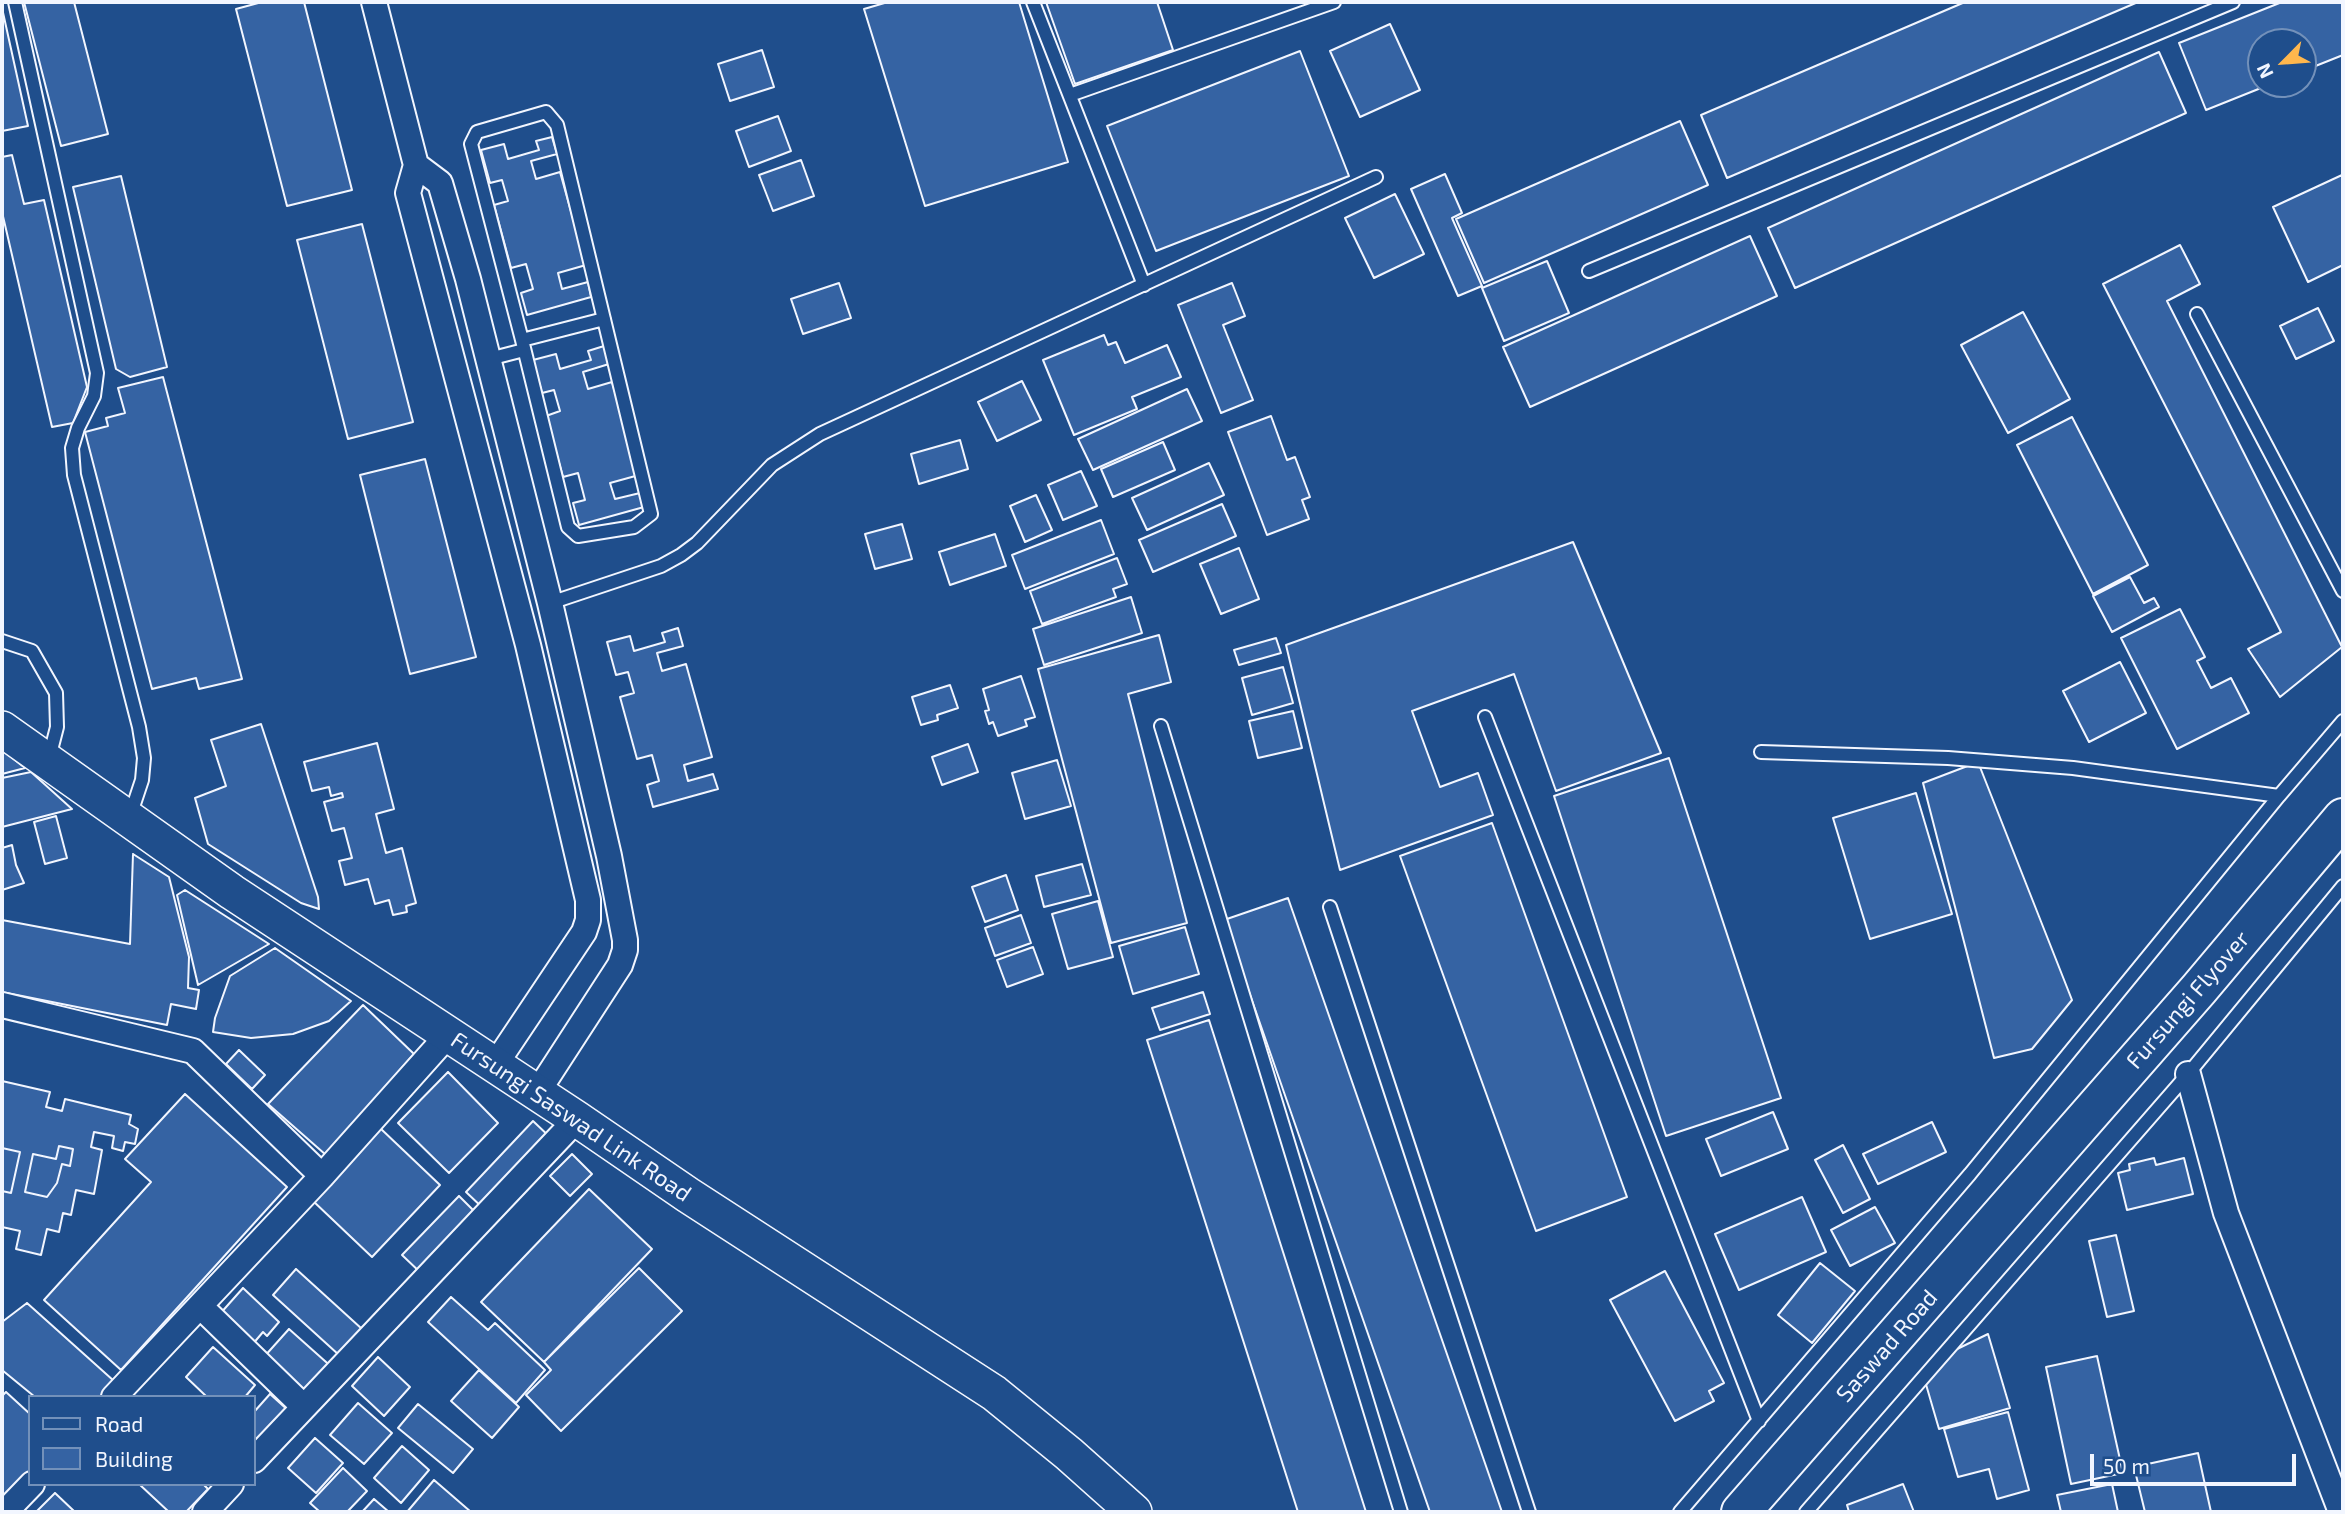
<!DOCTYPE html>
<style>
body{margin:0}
#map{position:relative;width:2345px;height:1514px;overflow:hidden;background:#1f4e8c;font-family:"Exo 2",sans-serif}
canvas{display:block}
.frame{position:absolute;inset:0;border:4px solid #f2f6ff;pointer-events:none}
.legend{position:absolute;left:28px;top:1395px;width:228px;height:91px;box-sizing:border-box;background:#1f4e8c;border:2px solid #7391ba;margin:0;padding:9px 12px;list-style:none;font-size:21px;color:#f2f6ff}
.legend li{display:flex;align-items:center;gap:14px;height:35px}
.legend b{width:35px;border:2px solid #7391ba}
.north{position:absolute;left:2247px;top:28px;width:70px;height:70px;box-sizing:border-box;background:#1f4e8c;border:2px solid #7391ba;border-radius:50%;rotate:245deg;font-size:19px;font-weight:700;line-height:28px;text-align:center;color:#f2f6ff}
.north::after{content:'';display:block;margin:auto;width:24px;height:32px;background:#ffb74d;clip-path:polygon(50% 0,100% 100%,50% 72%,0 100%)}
.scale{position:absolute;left:2090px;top:1454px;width:206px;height:32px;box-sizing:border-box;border:4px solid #f2f6ff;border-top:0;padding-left:9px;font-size:21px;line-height:24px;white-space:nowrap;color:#f2f6ff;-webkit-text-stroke:5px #1f4e8c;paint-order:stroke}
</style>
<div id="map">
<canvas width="2345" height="1514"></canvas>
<div class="frame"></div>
<ul class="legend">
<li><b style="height:9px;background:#1f4e8c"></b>Road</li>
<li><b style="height:19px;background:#3563a3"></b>Building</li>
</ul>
<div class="north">N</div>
<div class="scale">50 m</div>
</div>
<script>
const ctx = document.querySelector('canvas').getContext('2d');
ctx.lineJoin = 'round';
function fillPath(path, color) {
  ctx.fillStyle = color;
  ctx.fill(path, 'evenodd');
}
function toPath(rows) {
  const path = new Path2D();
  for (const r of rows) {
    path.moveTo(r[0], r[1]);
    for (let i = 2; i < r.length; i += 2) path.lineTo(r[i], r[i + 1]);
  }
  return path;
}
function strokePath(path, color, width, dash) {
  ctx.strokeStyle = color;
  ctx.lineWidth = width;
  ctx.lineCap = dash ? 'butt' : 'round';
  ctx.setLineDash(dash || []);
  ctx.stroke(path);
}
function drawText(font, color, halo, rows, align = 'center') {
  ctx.font = font + ' "Exo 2",sans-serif';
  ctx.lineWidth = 5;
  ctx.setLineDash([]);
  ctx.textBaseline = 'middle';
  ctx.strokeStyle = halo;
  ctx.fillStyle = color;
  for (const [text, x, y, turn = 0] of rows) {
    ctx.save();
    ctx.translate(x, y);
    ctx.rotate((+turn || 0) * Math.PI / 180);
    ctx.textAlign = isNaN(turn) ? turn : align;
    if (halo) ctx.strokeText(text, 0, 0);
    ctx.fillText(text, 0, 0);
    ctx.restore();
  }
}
const building = toPath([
 [24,2,74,2,108,134,61,146,24,2],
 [262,2,304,2,352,190,287,206,236,9,262,2],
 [888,2,1019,2,1068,162,925,206,864,9,888,2],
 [1046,2,1157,2,1173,50,1075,84,1046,2],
 [1965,2,2138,2,1727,178,1701,115,1965,2],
 [2282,2,2343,2,2343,55,2303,71,2303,42,2261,42,2261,84,2271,84,2206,110,2179,43,2282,2],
 [2,8,28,126,2,131,2,8],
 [1390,24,1420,90,1360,117,1330,51,1390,24],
 [762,50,774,87,730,101,718,64,762,50],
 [1300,51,1349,176,1156,251,1107,126,1300,51],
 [2159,52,2186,113,1795,288,1768,228,2159,52],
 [778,116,791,151,749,167,736,131,778,116],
 [1680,121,1708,185,1484,283,1456,219,1680,121],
 [552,137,557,154,531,161,536,179,560,172,586,265,558,273,562,289,588,282,591,297,527,315,521,293,533,289,526,264,511,268,494,205,508,201,502,180,490,183,481,150,504,144,508,159,539,150,536,141,552,137],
 [12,155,24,204,44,200,87,387,73,423,52,427,2,212,2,157,12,155],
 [801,160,814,196,773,211,759,175,801,160],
 [1445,174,1462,213,1452,218,1482,286,1458,296,1411,189,1445,174],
 [2342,175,2343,265,2308,282,2273,207,2342,175],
 [121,176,167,367,130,377,116,369,73,187,121,176],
 [1395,194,1424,254,1374,278,1345,218,1395,194],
 [362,224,413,422,348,439,297,240,362,224],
 [1750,236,1777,296,1530,407,1503,347,1750,236],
 [2180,245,2200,284,2167,301,2342,647,2280,697,2248,649,2281,632,2103,284,2180,245],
 [1547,261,1569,313,1504,341,1482,288,1547,261],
 [839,283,851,318,803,334,791,299,839,283],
 [1232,283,1245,316,1223,325,1253,400,1221,413,1178,305,1232,283],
 [2318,308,2334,341,2296,359,2280,326,2318,308],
 [2023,312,2070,399,2008,433,1961,345,2023,312],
 [1104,335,1108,345,1116,342,1125,363,1167,345,1181,377,1132,397,1137,409,1074,435,1043,360,1104,335],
 [604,346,609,364,583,372,588,389,612,382,639,475,610,483,615,499,640,493,644,507,579,525,573,503,585,500,578,473,563,477,546,416,560,411,554,390,542,393,533,360,556,354,560,369,591,360,588,351,604,346],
 [163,377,242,679,199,689,196,678,152,689,85,432,108,426,106,418,125,413,118,388,163,377],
 [1022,381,1041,420,997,441,978,402,1022,381],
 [1187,389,1202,421,1093,470,1078,439,1187,389],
 [1271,416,1287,460,1295,457,1310,497,1302,500,1309,519,1267,535,1228,432,1271,416],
 [2072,417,2148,565,2093,594,2017,445,2072,417],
 [960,440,968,469,919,484,911,454,960,440],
 [1163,442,1175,470,1113,497,1101,469,1163,442],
 [425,459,476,657,410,674,360,475,425,459],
 [1209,463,1224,495,1147,530,1132,498,1209,463],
 [1081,471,1097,506,1063,520,1048,485,1081,471],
 [1036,495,1052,530,1025,542,1010,506,1036,495],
 [1222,504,1236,536,1153,572,1139,540,1222,504],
 [1101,520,1114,554,1025,589,1012,555,1101,520],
 [902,524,912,559,875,569,865,534,902,524],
 [995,534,1006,566,950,585,939,552,995,534],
 [1573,542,1661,753,1556,791,1514,674,1412,711,1440,787,1478,773,1493,815,1340,870,1286,645,1573,542],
 [1239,548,1259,599,1221,614,1200,564,1239,548],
 [1117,558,1127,584,1113,589,1116,597,1042,624,1030,591,1117,558],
 [2130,577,2144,603,2154,598,2159,607,2112,632,2093,596,2130,577],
 [1131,597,1142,633,1044,665,1033,629,1131,597],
 [2180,609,2205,657,2197,661,2211,688,2231,678,2249,713,2177,749,2121,638,2180,609],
 [678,628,683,646,657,653,662,671,686,664,712,757,684,765,688,781,713,774,718,789,653,807,647,785,659,781,652,755,637,759,620,697,634,693,628,672,616,675,607,642,630,636,634,651,665,642,662,633,678,628],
 [1159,635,1171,682,1128,694,1187,923,1111,943,1038,669,1159,635],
 [1276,638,1281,653,1239,665,1234,650,1276,638],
 [2120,662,2146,713,2089,742,2063,691,2120,662],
 [1283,667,1293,703,1252,715,1242,678,1283,667],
 [1021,676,1035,717,1025,720,1027,726,998,736,993,722,989,724,985,711,989,710,983,689,1021,676],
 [950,685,958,708,937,715,938,720,921,725,912,697,950,685],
 [1293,711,1302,748,1258,758,1249,721,1293,711],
 [261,724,318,897,319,909,301,903,208,844,195,798,226,786,211,740,261,724],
 [377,743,394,809,376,814,386,853,402,848,416,903,406,906,407,912,393,915,389,900,375,904,368,879,345,885,339,861,352,858,344,828,332,831,324,802,343,797,342,793,331,796,329,787,312,791,304,762,377,743],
 [968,744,978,772,942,785,932,757,968,744],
 [2,750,25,768,2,774,2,750],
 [1669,758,1781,1098,1666,1136,1554,796,1669,758],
 [1057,760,1071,806,1025,819,1012,773,1057,760],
 [1978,762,2072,1000,2032,1049,1994,1058,1923,783,1978,762],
 [31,772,72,809,2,827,2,778,31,772],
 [1916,793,1952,914,1870,939,1833,818,1916,793],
 [56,816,67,858,45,864,34,822,56,816],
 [1492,823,1627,1197,1536,1231,1400,856,1492,823],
 [12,845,16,865,24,883,2,890,2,848,12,845],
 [133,854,169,877,189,957,188,988,199,990,196,1009,171,1004,167,1025,2,992,2,920,130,944,133,854],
 [1082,864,1091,895,1044,907,1036,876,1082,864],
 [1006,875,1018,910,985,922,972,887,1006,875],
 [185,890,269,944,198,985,177,895,185,890],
 [1288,898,1502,1512,1430,1512,1224,920,1288,898],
 [1098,901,1113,957,1068,969,1052,914,1098,901],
 [1021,915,1031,943,995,956,985,928,1021,915],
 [1185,927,1199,974,1133,994,1119,946,1185,927],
 [1033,947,1043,974,1007,987,997,960,1033,947],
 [275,948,351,1001,329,1021,293,1034,251,1038,213,1032,215,1018,230,976,275,948],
 [1203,992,1210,1014,1160,1030,1152,1008,1203,992],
 [363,1005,414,1054,326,1155,268,1104,363,1005],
 [1209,1020,1366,1512,1298,1512,1147,1040,1209,1020],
 [239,1050,265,1075,252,1089,226,1064,239,1050],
 [448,1072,498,1123,449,1173,398,1123,448,1072],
 [2,1081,50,1092,46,1107,62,1111,65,1099,131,1115,129,1124,138,1129,135,1144,125,1142,123,1151,112,1148,114,1136,94,1132,91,1147,102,1150,94,1194,76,1190,71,1215,63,1213,59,1232,47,1229,41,1255,16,1249,20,1231,2,1227,2,1191,11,1193,20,1152,2,1148,2,1081],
 [59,1146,73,1149,70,1166,62,1164,57,1183,47,1197,25,1192,33,1154,56,1159,59,1146],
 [185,1094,287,1187,121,1370,44,1300,151,1182,125,1159,185,1094],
 [1773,1112,1788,1149,1721,1176,1706,1139,1773,1112],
 [533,1121,553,1140,486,1211,466,1192,533,1121],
 [1932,1122,1946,1152,1878,1184,1863,1154,1932,1122],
 [380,1128,440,1185,372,1257,312,1200,380,1128],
 [1843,1145,1870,1199,1843,1213,1815,1160,1843,1145],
 [59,1146,73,1149,70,1166,62,1164,57,1183,47,1197,25,1192,33,1154,56,1159,59,1146],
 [2,1148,20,1152,11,1193,2,1191,2,1148],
 [572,1154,592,1174,570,1196,550,1176,572,1154],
 [2154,1158,2156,1165,2184,1158,2193,1194,2127,1210,2118,1173,2130,1170,2129,1164,2154,1158],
 [589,1189,652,1249,544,1362,481,1302,589,1189],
 [459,1196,480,1217,423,1275,402,1255,459,1196],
 [1802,1197,1826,1252,1739,1290,1715,1234,1802,1197],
 [1875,1207,1895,1243,1850,1266,1831,1230,1875,1207],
 [2116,1235,2134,1311,2107,1317,2089,1241,2116,1235],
 [1820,1263,1855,1291,1812,1343,1778,1315,1820,1263],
 [639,1268,682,1311,561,1431,526,1395,551,1370,544,1362,639,1268],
 [296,1269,362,1329,339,1355,273,1295,296,1269],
 [1665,1271,1724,1383,1709,1391,1714,1401,1675,1421,1610,1300,1665,1271],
 [243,1288,279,1322,267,1336,263,1332,252,1345,219,1315,243,1288],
 [451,1297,488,1330,495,1323,545,1370,516,1403,428,1322,451,1297],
 [27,1303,114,1381,100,1397,35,1397,2,1370,2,1322,27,1303],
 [289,1329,335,1370,304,1395,263,1358,289,1329],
 [1988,1334,2010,1408,1939,1429,1925,1381,1953,1351,1988,1334],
 [213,1347,255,1385,245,1397,207,1397,186,1377,213,1347],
 [2097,1356,2123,1473,2071,1484,2046,1367,2097,1356],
 [378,1357,410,1387,384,1416,352,1386,378,1357],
 [479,1370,519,1407,492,1438,451,1401,479,1370],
 [6,1392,30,1414,30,1471,2,1503,2,1396,6,1392],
 [270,1394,290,1412,257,1444,254,1441,254,1412,270,1394],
 [358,1403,392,1433,364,1464,330,1435,358,1403],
 [418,1404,473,1449,453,1473,398,1428,418,1404],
 [2008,1412,2029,1490,1997,1499,1989,1469,1958,1477,1944,1429,2008,1412],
 [315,1438,343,1463,316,1493,288,1468,315,1438],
 [402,1446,429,1470,401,1503,374,1478,402,1446],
 [2198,1453,2211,1512,2145,1512,2134,1467,2198,1453],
 [343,1468,367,1491,347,1512,320,1512,310,1503,343,1468],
 [434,1480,471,1512,407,1512,434,1480],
 [139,1484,203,1484,208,1489,186,1512,169,1512,139,1484],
 [1903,1484,1914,1512,1849,1512,1847,1505,1903,1484],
 [2112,1484,2118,1512,2061,1512,2057,1495,2112,1484],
 [55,1493,75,1512,36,1512,55,1493],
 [374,1499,389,1512,362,1512,374,1499]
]);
const lane = toPath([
 [15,2,97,373,94,396,78,428,72,448,74,475,139,727,144,758,142,780,130,816],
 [1033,2,1144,285],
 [1070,95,1334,2],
 [1589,271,2233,2],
 [2197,314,2343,591],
 [522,340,568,527,578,536,634,527,651,514,557,125,546,112,477,132,471,144,522,340,604,319],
 [489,359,524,350],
 [550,603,661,566,681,555,697,543,772,465,820,434,1376,177],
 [2,641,32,651,56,693,57,727,49,758],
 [1485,717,1759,1421],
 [1161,726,1401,1512],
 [1761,752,1948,758,2073,768,2279,796,2343,721],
 [1330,907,1529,1512],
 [1680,1512,1970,1174,2279,796],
 [1806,1512,2188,1074,2343,886]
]);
const street = toPath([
 [374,2,416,165,408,193,528,645,588,900,588,920,584,932,495,1065],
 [416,165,440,183,468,279,550,603,609,856,625,940,625,950,620,965,537,1093],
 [2,1005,193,1051,322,1176],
 [2188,1074,2226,1213,2341,1512],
 [200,1306,304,1407],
 [114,1397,322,1176,448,1035],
 [254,1460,577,1119],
 [5,1512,32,1484],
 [205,1512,231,1484]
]);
const secondary = toPath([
 [2,729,232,892,577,1119,688,1195,994,1393,1069,1454,1134,1512]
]);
const highway = toPath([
 [1741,1512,2199,989,2343,818]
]);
const streetNames = [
 ["Fursungi Flyover",2188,1000,-49],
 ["Fursungi Saswad Link Road",571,1117,34],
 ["Saswad Road",1887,1346,-49]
];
fillPath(building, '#3563a3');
strokePath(building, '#f2f6ff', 2);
strokePath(lane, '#f2f6ff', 16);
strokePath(street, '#f2f6ff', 28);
strokePath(secondary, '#f2f6ff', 38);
strokePath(highway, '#f2f6ff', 42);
strokePath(lane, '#1f4e8c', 12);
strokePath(street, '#1f4e8c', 24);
strokePath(secondary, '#1f4e8c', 35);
strokePath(highway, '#1f4e8c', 38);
drawText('23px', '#f2f6ff', '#1f4e8c', streetNames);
</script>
